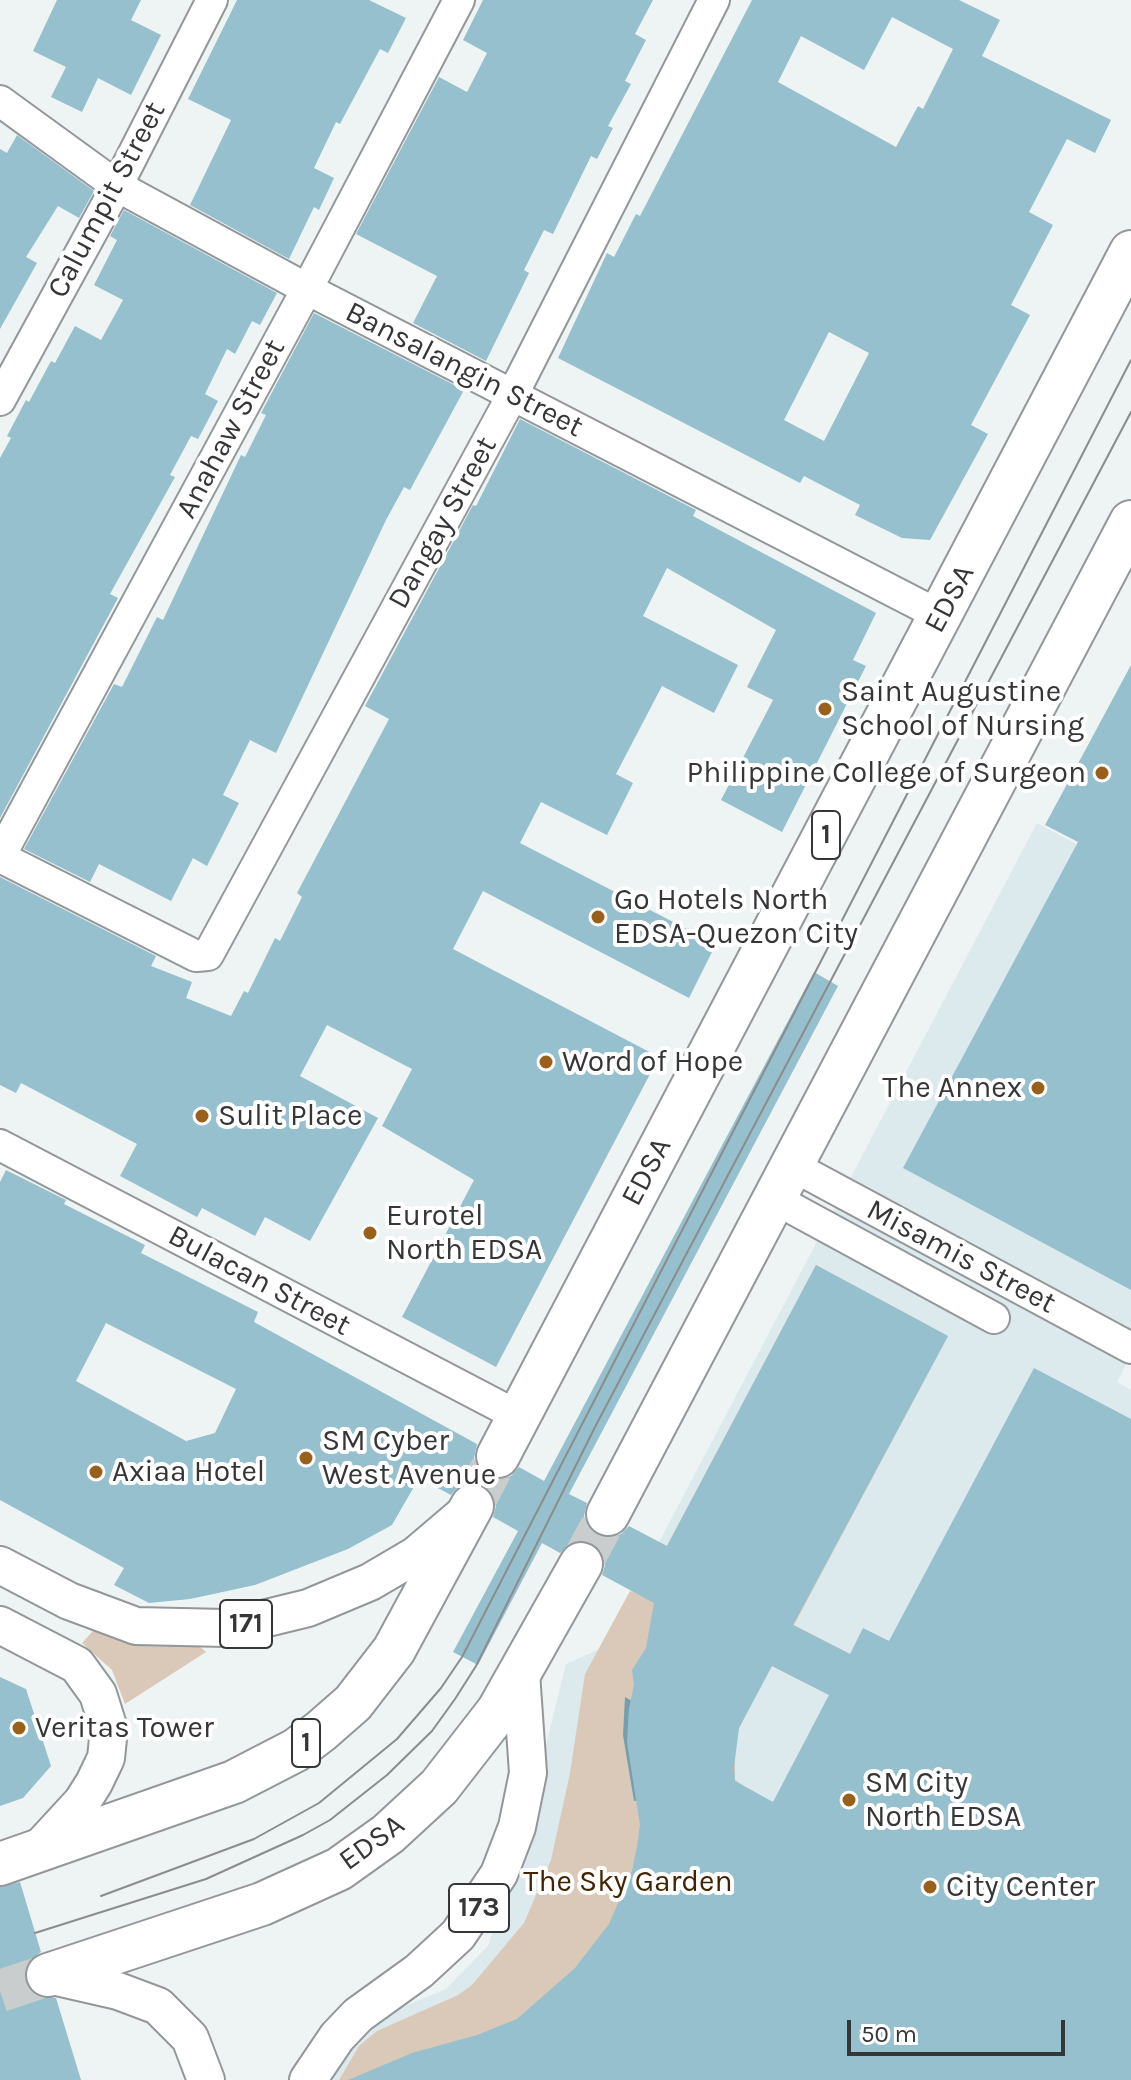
<!DOCTYPE html>
<style>
body{margin:0}
#map{position:relative;width:1131px;height:2080px;overflow:hidden;background:#eef3f4;font-family:Karla,sans-serif}
canvas{display:block}
.scale{position:absolute;left:847px;top:2020px;width:218px;height:36px;box-sizing:border-box;border:4px solid #353637;border-top:0;padding-left:10px;font-size:24px;line-height:28px;white-space:nowrap;color:#353637;-webkit-text-stroke:6px #fff;paint-order:stroke}
</style>
<div id="map">
<canvas width="1131" height="2080"></canvas>
<div class="scale">50 m</div>
</div>
<script>
const ctx = document.querySelector('canvas').getContext('2d');
ctx.lineJoin = 'round';
function fillPath(path, color) {
  ctx.fillStyle = color;
  ctx.fill(path, 'evenodd');
}
function toPath(rows) {
  const path = new Path2D();
  for (const r of rows) {
    path.moveTo(r[0], r[1]);
    for (let i = 2; i < r.length; i += 2) path.lineTo(r[i], r[i + 1]);
  }
  return path;
}
function strokePath(path, color, width, dash) {
  ctx.strokeStyle = color;
  ctx.lineWidth = width;
  ctx.lineCap = dash ? 'butt' : 'round';
  ctx.setLineDash(dash || []);
  ctx.stroke(path);
}
function drawText(font, color, halo, rows, align = 'center') {
  ctx.font = font + ' Karla,sans-serif';
  ctx.lineWidth = 8;
  ctx.setLineDash([]);
  ctx.textBaseline = 'middle';
  ctx.strokeStyle = halo;
  ctx.fillStyle = color;
  for (const [text, x, y, turn = 0] of rows) {
    ctx.save();
    ctx.translate(x, y);
    ctx.rotate((+turn || 0) * Math.PI / 180);
    ctx.textAlign = isNaN(turn) ? turn : align;
    if (halo) ctx.strokeText(text, 0, 0);
    ctx.fillText(text, 0, 0);
    ctx.restore();
  }
}
const built = toPath([
 [1037,823,1121,868,1131,850,1131,1355,1117,1382,1131,1390,1131,2080,317,2080,360,2025,446,1989,488,1946,521,1846,566,1664,604,1647]
]);
const green = toPath([
 [816,1265,948,1336,794,1625,850,1654,829,1695,772,1666,758,1691,739,1728,735,1749,735,1780,744,1786,616,2080,339,2080,359,2046,377,2031,458,1995,472,1985,524,1923,551,1860,570,1773,585,1674,630,1591,641,1595],
 [93,1631,131,1641,197,1644,206,1652,125,1704,112,1670,82,1643]
]);
const water = toPath([
 [625,1697,649,1711,658,1796,634,1801,623,1735]
]);
const building = toPath([
 [57,0,141,0,131,20,161,35,131,95,98,78,82,112,51,97,66,67,33,51],
 [237,0,369,0,406,18,388,53,380,49,340,124,336,122,314,168,334,178,319,210,314,207,289,259,190,205,231,120,188,99],
 [483,0,653,0,635,34,646,40,625,81,631,84,608,126,613,128,597,159,591,156,553,234,544,230,524,270,529,273,486,361,413,323,437,276,356,234,439,77,467,92,487,53,463,40],
 [752,0,959,0,1000,20,982,56,1111,120,1095,153,1067,139,1029,212,1053,225,1011,305,1030,315,971,425,988,434,930,540,902,538,855,515,860,505,804,476,800,483,558,358,607,253,614,257,636,214,640,216],
 [892,17,953,49,923,109,918,106,896,147,778,82,801,36,864,70],
 [829,332,869,353,824,441,784,420],
 [17,135,94,191,79,218,58,206,26,257,37,263,0,329,0,149,7,153],
 [124,210,277,293,260,325,252,321,235,354,227,349,205,394,218,401,198,439,191,436,170,475,175,477,110,594,118,598,0,818,0,458,11,438,7,436,26,400,29,402,51,361,55,363,75,326,101,340,123,300,94,285,117,240,110,236],
 [314,313,464,390,410,490,404,487,386,520,276,753,250,740,223,795,239,803,207,866,193,858,171,901,99,864,90,882,24,849,114,684,122,687,157,617,163,620,241,455,245,457,266,415,261,413],
 [520,419,696,510,693,516,876,613,853,660,866,666,782,832,721,800,773,700,747,687,776,630,667,568,643,616,738,665,714,713,662,686,616,774,633,783,607,835,541,802,520,843,716,944,689,998,483,891,453,949,659,1057,496,1367,402,1317,474,1180,382,1126,412,1069,327,1025,300,1076,378,1118,310,1241,265,1217,255,1236,202,1208,197,1217,120,1176,137,1144,21,1083,16,1093,0,1085,0,877,156,956,151,966,192,982,186,998,231,1016,244,991,248,993,275,938,280,941,302,897,297,893,389,719,365,706,473,505,476,506],
 [1131,665,1131,1290,903,1168,1078,842,1045,825],
 [814,972,838,986,569,1494,587,1503,584,1516,587,1526,596,1535,610,1538,621,1534,629,1526,667,1546,816,1265,948,1336,793,1625,850,1654,863,1628,889,1641,1034,1368,1131,1419,1131,2080,348,2080,412,2053,477,2035,517,2019,575,1968,609,1924,632,1871,637,1846,640,1825,627,1742,629,1708,634,1685,632,1670,646,1648,654,1603,602,1575,605,1565,602,1553,592,1543,582,1540,570,1543,560,1553,542,1543,478,1665,453,1652,518,1531,493,1517,496,1506,493,1494,483,1485,472,1482,460,1485,451,1495,419,1478,392,1525,348,1549,255,1585,190,1599,149,1603,114,1585,124,1568,0,1500,0,1182,6,1170,66,1200,64,1204,145,1245,141,1253,258,1312,254,1322,477,1444,474,1458,478,1469,486,1477,500,1480,511,1476,519,1467,544,1481],
 [106,1323,236,1389,215,1433,186,1441,76,1381],
 [772,1666,829,1695,773,1802,735,1781,734,1767,739,1728],
 [0,1677,26,1689,51,1766,23,1798,0,1806],
 [20,1882,41,1952,30,1960,24,1971,25,1982,33,1993,56,1998,81,2080,0,2080,0,1887]
]);
const highwayTunnel = toPath([
 [472,1506,498,1456],
 [581,1564,608,1514],
 [0,1991,48,1975]
]);
const minor = toPath([
 [0,101,117,186,307,289,941,616],
 [0,400,117,186,212,0],
 [0,856,307,289,459,0],
 [0,857,196,956,208,955,512,396,714,0],
 [0,1145,518,1416],
 [791,1165,1131,1348],
 [775,1199,994,1318]
]);
const major = toPath([
 [0,1565,69,1601,136,1626,226,1628,308,1608,370,1582,416,1555,463,1515],
 [0,1625,77,1665,98,1694,109,1729,106,1758,94,1783,82,1802,35,1853],
 [48,1975,118,1991,158,2006,190,2038,206,2080],
 [308,2080,337,2037,358,2015,419,1971,458,1935,499,1874,517,1827,528,1773,521,1673]
]);
const highway = toPath([
 [498,1456,1131,252],
 [608,1514,1131,522],
 [0,1864,234,1782,296,1750,321,1731,353,1703,394,1650,472,1506],
 [48,1975,262,1904,339,1869,388,1834,439,1787,498,1711,581,1564]
]);
const tram = toPath([
 [101,1896,254,1839,319,1803,397,1739,441,1688,462,1657,1131,360],
 [35,1933,206,1879,303,1835,330,1820,387,1775,432,1731,455,1699,476,1666,595,1427,1131,412]
]);
const markers = [
 [825,709,8,"#98601a"],
 [1102,773,8,"#98601a"],
 [598,917,8,"#98601a"],
 [546,1062,8,"#98601a"],
 [1038,1088,8,"#98601a"],
 [202,1116,8,"#98601a"],
 [370,1233,8,"#98601a"],
 [306,1458,8,"#98601a"],
 [96,1472,8,"#98601a"],
 [19,1728,8,"#98601a"],
 [849,1800,8,"#98601a"],
 [930,1887,8,"#98601a"]
];
const shields = [
 [826,835,28],
 [246,1624,52],
 [306,1743,28],
 [479,1908,60]
];
const shieldNames = [
 ["1",826,835],
 ["171",246,1624],
 ["1",306,1743],
 ["173",479,1908]
];
const streetNames = [
 ["Calumpit Street",107,200,-62],
 ["Bansalangin Street",464,370,27],
 ["Anahaw Street",231,429,-62],
 ["Dangay Street",443,523,-61],
 ["EDSA",950,599,-62],
 ["EDSA",647,1172,-62],
 ["Misamis Street",961,1257,28],
 ["Bulacan Street",259,1281,28],
 ["EDSA",372,1843,-36]
];
const poiNames = [
 ["Saint Augustine",841,692],
 ["School of Nursing",841,726],
 ["Philippine College of Surgeon",1086,773,"right"],
 ["Go Hotels North",614,900],
 ["EDSA-Quezon City",614,934],
 ["Word of Hope",562,1062],
 ["The Annex",1022,1088,"right"],
 ["Sulit Place",218,1116],
 ["Eurotel",386,1216],
 ["North EDSA",386,1250],
 ["SM Cyber",322,1441],
 ["West Avenue",322,1475],
 ["Axiaa Hotel",112,1472],
 ["Veritas Tower",35,1728],
 ["SM City",865,1783],
 ["North EDSA",865,1817],
 ["City Center",946,1887]
];
const parkNames = [
 ["The Sky Garden",628,1882]
];
fillPath(built, '#dce9ed');
fillPath(green, '#dac9b8');
fillPath(water, '#759fab');
fillPath(building, '#96c0cd');
strokePath(highwayTunnel, '#c9cdce', 42, [42, 21]);
strokePath(minor, '#939799', 34);
strokePath(major, '#939799', 40);
strokePath(highway, '#939799', 46);
strokePath(minor, '#fff', 30);
strokePath(major, '#fff', 36);
strokePath(highway, '#fff', 42);
strokePath(tram, '#8a8c8d', 2);
for (const [x, y, r, color] of markers) {
  const dot = new Path2D();
  dot.arc(x, y, r, 0, 2 * Math.PI);
  ctx.fillStyle = color;
  ctx.fill(dot);
  strokePath(dot, '#fff', 3);
}
for (const [x, y, w] of shields) {
  const box = new Path2D();
  box.roundRect(x - w / 2, y - 24, w, 48, 6);
  ctx.fillStyle = '#fff';
  ctx.fill(box);
  strokePath(box, '#353637', 2);
}
drawText('bold 28px', '#353637', null, shieldNames);
drawText('30px', '#353637', '#fff', streetNames);
drawText('30px', '#353637', '#fff', poiNames, 'left');
drawText('30px', '#412502', '#fff', parkNames);
</script>
